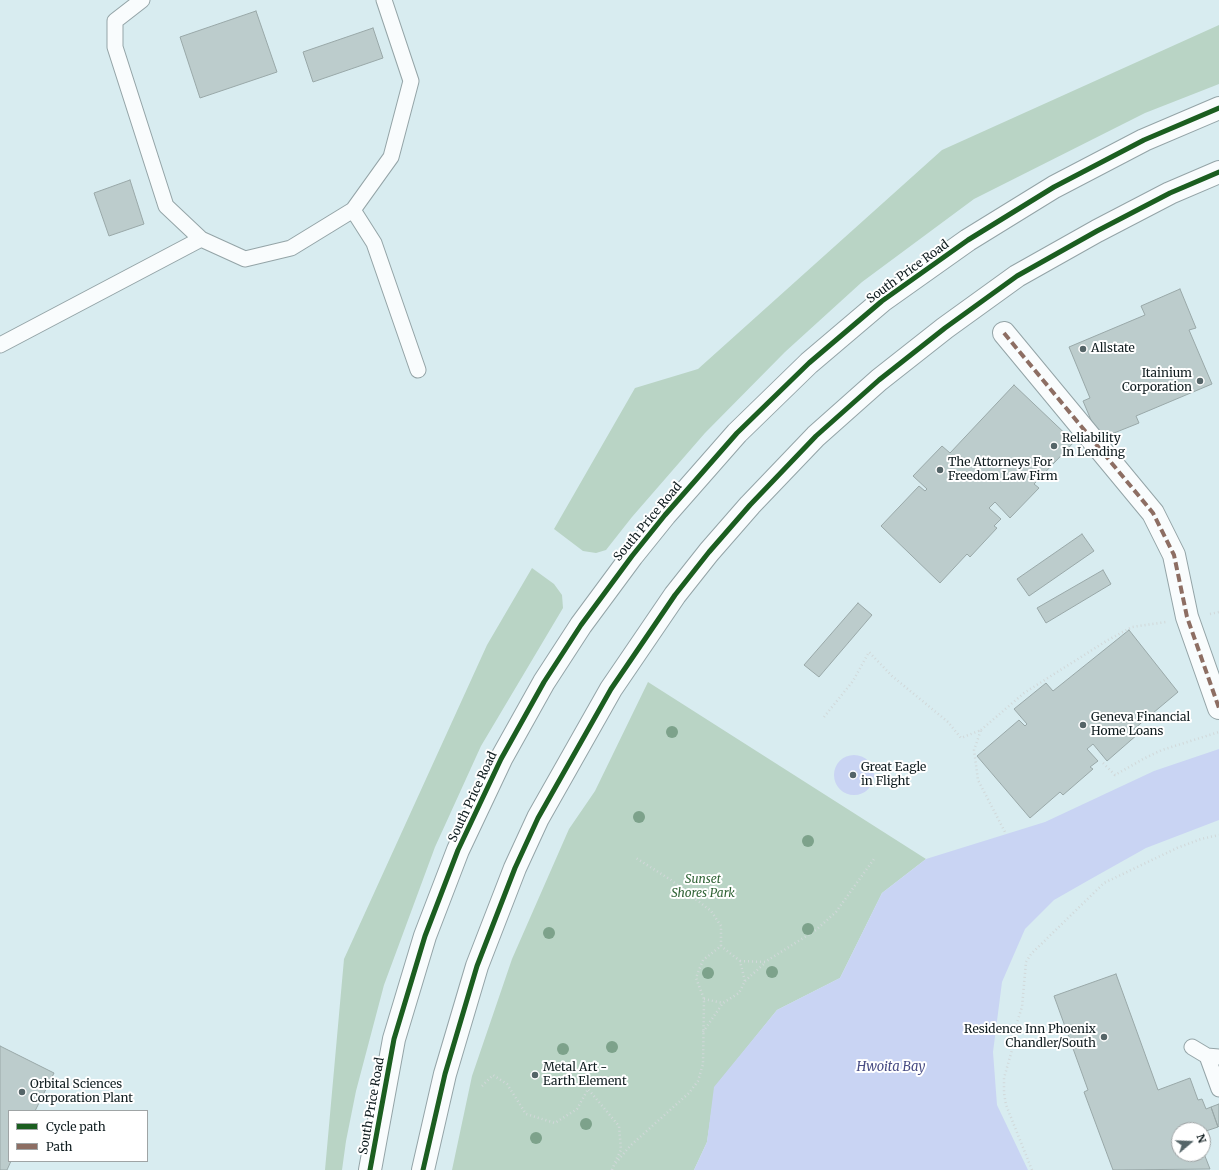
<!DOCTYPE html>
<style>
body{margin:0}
#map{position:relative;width:1219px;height:1170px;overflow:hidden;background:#d8ecf0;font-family:Merriweather,serif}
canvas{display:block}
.legend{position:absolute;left:8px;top:1110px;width:140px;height:52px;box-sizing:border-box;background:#fff;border:1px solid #9fa4a5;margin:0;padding:5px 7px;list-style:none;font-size:12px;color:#0f1c1f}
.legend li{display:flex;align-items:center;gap:8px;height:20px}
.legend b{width:20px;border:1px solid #9fa4a5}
.north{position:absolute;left:1171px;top:1122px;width:40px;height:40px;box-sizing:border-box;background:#fff;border:1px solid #9fa4a5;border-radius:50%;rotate:71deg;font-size:11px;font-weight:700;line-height:16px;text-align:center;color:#0f1c1f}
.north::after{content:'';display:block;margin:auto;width:14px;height:18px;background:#556568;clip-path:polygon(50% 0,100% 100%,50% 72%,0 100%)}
</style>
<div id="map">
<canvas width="1219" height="1170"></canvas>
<ul class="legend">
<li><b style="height:5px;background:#1b5e20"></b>Cycle path</li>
<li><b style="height:5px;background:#8d6e63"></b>Path</li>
</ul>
<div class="north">N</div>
</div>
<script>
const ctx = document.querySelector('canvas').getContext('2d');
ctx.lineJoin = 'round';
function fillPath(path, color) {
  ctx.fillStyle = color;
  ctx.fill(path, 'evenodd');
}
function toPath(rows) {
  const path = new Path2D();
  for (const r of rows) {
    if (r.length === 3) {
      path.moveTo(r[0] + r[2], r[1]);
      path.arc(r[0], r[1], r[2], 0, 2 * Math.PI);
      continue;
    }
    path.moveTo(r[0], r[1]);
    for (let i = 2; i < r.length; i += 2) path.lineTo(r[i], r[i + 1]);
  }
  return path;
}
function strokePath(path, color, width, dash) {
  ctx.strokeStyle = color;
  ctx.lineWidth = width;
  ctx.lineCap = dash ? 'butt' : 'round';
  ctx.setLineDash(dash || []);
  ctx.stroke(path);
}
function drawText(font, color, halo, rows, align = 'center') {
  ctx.font = font + ' Merriweather,serif';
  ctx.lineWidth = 4;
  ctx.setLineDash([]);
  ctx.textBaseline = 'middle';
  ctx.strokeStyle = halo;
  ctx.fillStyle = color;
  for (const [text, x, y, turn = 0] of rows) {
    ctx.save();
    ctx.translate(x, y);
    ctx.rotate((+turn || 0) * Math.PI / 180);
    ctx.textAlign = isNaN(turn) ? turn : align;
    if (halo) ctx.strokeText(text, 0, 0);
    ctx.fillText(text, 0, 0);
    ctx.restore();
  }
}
const green = toPath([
 [1219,25,1219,84,1145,113,974,199,862,282,785,352,705,433,632,517,606,550,596,553,583,551,554,529,635,388,698,369,942,150],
 [532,568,554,584,562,595,563,608,481,746,435,847,384,985,356,1091,346,1141,342,1170,325,1170,344,959,487,645],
 [648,682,926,859,882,893,840,978,777,1010,715,1087,707,1142,694,1170,452,1170,472,1076,512,959,569,829,595,791]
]);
const water = toPath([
 [1219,749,1219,820,1146,848,1089,880,1054,900,1025,929,1002,982,993,1052,997,1105,1028,1170,694,1170,707,1142,714,1087,777,1010,840,978,882,893,926,859,1045,822,1154,771],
 [854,775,20]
]);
const building = toPath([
 [256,11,277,72,200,98,180,37,256,11],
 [373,28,383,58,313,82,303,52,373,28],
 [130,180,144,224,109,236,94,193,130,180],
 [1180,289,1196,328,1189,330,1212,384,1136,416,1139,423,1099,439,1083,401,1090,398,1069,347,1145,315,1141,306,1180,289],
 [1014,385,1074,442,1034,484,1039,488,1010,518,995,502,989,508,1001,519,994,526,997,528,970,557,967,554,940,583,881,526,919,486,925,491,927,489,913,476,942,446,950,453,1014,385],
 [1082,534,1094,551,1029,596,1017,579,1082,534],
 [1103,570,1111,584,1046,623,1037,608,1103,570],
 [858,603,872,615,819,677,804,665,858,603],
 [1129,630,1178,692,1134,729,1138,734,1107,761,1093,744,1087,749,1098,761,1090,767,1093,769,1063,795,1060,792,1030,818,977,756,1019,720,1025,726,1027,724,1014,709,1046,683,1053,691,1129,630],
 [1116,974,1158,1090,1190,1078,1198,1100,1202,1099,1206,1109,1211,1107,1218,1127,1203,1132,1203,1130,1179,1130,1179,1154,1203,1154,1203,1151,1210,1169,1113,1170,1084,1092,1088,1090,1054,996,1116,974],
 [0,1046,54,1073,35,1111,9,1111,9,1161,11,1161,7,1170,0,1170,0,1046],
 [1219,1104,1219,1126,1218,1127,1211,1107,1219,1104]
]);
const path = toPath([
 [1210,614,1219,612],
 [824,717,853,681,869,652,892,676,948,722,961,738,981,730,974,750,978,780,1006,834],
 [981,730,1024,693,1108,640,1132,627,1166,622],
 [1103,763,1115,775,1145,758,1162,750,1219,732],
 [740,961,765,962,816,930,836,912,874,859],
 [745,981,765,963],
 [704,999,723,1003,739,993,745,981,740,961,721,946],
 [703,1032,723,1003],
 [482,1086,493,1075,507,1084,526,1114,555,1123,577,1109,588,1089,619,1126,621,1150,615,1162],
 [612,1170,614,1165,630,1146,689,1093,698,1081,703,1064,704,999,696,978,703,960,721,946,721,926,711,911,671,880,636,858],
 [1032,1170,1006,1105,1004,1093,1004,1078,1012,1050,1013,1035,1022,1007,1026,962,1031,954,1104,883,1177,848,1201,839,1219,835]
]);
const lane = toPath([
 [142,0,115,21,115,47,166,206,201,239,245,259,291,248,353,210,391,157,411,81,384,0],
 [353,210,374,243,418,370],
 [0,345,201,239],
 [1192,1047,1207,1056,1219,1057],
 [1207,1056,1219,1089]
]);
const street = toPath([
 [1004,333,1153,513,1174,555,1187,617,1219,708]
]);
const secondary = toPath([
 [370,1170,394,1039,425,936,458,850,501,759,544,682,581,625,632,556,665,515,737,433,809,363,882,301,968,240,1054,187,1144,140,1219,108],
 [423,1170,445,1074,477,966,515,868,538,818,611,689,675,595,709,552,750,505,816,436,879,380,945,328,1017,276,1097,231,1170,193,1219,172]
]);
const quiet = toPath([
 [1004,333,1153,513,1174,555,1187,617,1219,708]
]);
const cycleway = toPath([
 [370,1170,394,1039,425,936,458,850,501,759,544,682,581,625,632,556,665,515,737,433,809,363,882,301,968,240,1054,187,1144,140,1219,108],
 [423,1170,445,1074,477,966,515,868,538,818,611,689,675,595,709,552,750,505,816,436,879,380,945,328,1017,276,1097,231,1170,193,1219,172]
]);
const trees = [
 [672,732],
 [639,817],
 [808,841],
 [808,929],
 [549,933],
 [772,972],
 [708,973],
 [612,1047],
 [563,1049],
 [586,1124],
 [536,1138]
];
const markers = [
 [1083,349,4,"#556568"],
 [1200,381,4,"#556568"],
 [1054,446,4,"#556568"],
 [940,470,4,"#556568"],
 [1083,725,4,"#556568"],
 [853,775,4,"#556568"],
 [1104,1037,4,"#556568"],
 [535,1075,4,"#556568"],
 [22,1092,4,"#556568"]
];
const streetNames = [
 ["South Price Road",908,272,-36],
 ["South Price Road",648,522,-50],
 ["South Price Road",473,797,-65],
 ["South Price Road",372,1106,-80]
];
const poiNames = [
 ["Allstate",1091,349],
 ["Itainium",1192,374,"right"],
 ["Corporation",1192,388,"right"],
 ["Reliability",1062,439],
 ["In Lending",1062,453],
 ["The Attorneys For",948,463],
 ["Freedom Law Firm",948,477],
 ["Geneva Financial",1091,718],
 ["Home Loans",1091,732],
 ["Great Eagle",861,768],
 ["in Flight",861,782],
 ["Residence Inn Phoenix",1096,1030,"right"],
 ["Chandler/South",1096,1044,"right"],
 ["Metal Art -",543,1068],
 ["Earth Element",543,1082],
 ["Orbital Sciences",30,1085],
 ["Corporation Plant",30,1099]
];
const parkNames = [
 ["Sunset",703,880],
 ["Shores Park",703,894]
];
const waterNames = [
 ["Hwoita Bay",891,1067]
];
fillPath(green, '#b9d4c5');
fillPath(water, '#c9d4f3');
fillPath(building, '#bccccc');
strokePath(building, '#99a8a8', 1);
strokePath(lane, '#94a4a7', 17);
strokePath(street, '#94a4a7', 24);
strokePath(secondary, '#94a4a7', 24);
strokePath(path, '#d1d8d9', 2.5, [1, 3]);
strokePath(lane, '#f9fcfd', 15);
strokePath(street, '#f9fcfd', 22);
strokePath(secondary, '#f9fcfd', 22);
strokePath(quiet, '#8d6e63', 4, [8, 4]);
strokePath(cycleway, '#1b5e20', 5);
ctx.fillStyle = '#7da28b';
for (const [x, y] of trees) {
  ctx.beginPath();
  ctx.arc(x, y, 6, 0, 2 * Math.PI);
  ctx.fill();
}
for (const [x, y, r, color] of markers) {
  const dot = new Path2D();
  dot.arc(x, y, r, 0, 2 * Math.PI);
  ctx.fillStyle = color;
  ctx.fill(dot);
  strokePath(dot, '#fff', 1.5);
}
drawText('12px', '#0f1c1f', '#fff', streetNames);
drawText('12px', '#0f1c1f', '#fff', poiNames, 'left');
drawText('italic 12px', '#326538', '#fff', parkNames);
drawText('italic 13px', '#494d84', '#fff', waterNames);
</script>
